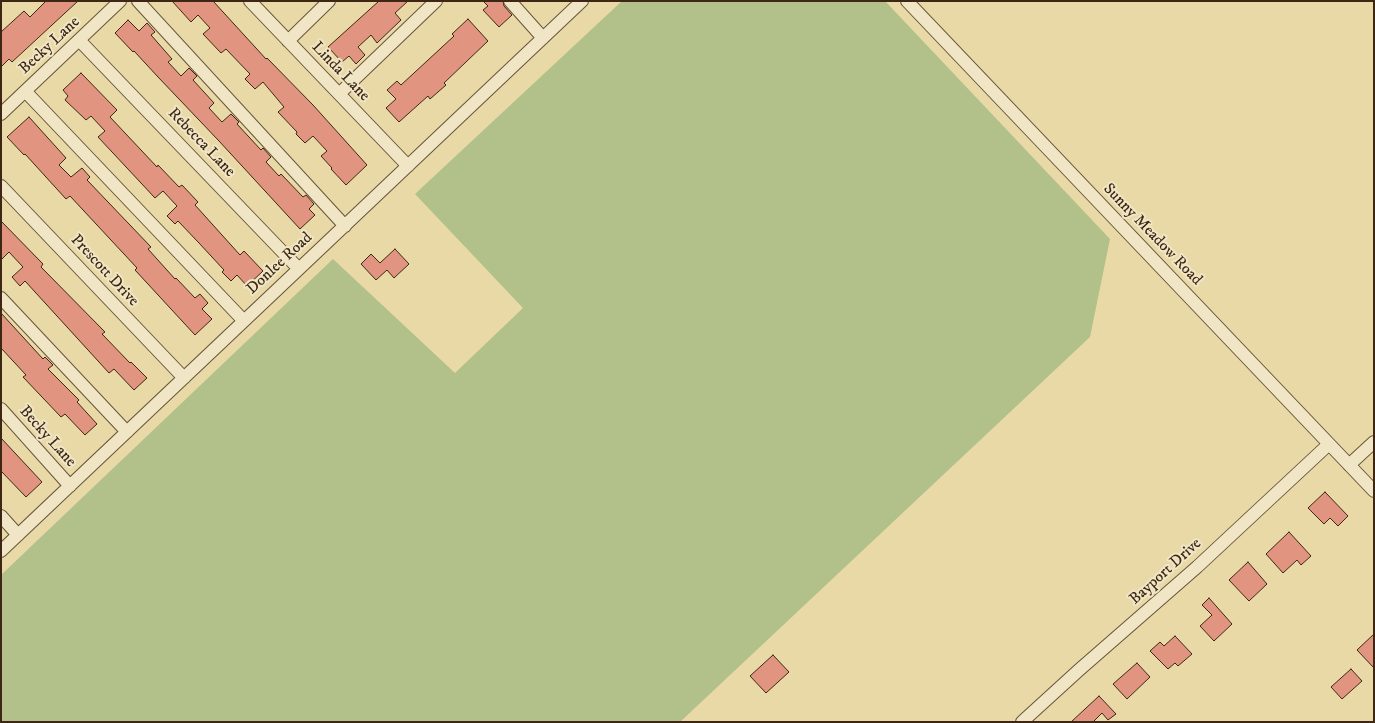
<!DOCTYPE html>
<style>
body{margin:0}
#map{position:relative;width:1375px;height:723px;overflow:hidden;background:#e8d9a7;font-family:"IM FELL DW Pica",serif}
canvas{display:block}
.frame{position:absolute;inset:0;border:2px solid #3d2714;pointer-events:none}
</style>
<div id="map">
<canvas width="1375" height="723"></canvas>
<div class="frame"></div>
</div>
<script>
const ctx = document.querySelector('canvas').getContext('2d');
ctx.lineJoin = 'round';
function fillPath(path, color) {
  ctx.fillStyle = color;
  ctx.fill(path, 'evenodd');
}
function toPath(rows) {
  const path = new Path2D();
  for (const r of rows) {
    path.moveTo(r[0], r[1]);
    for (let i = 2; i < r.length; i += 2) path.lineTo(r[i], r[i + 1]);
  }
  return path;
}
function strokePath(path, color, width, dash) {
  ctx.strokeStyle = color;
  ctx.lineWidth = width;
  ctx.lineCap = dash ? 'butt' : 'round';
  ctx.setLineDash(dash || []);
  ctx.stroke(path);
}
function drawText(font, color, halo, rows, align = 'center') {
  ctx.font = font + ' "IM FELL DW Pica",serif';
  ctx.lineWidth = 4;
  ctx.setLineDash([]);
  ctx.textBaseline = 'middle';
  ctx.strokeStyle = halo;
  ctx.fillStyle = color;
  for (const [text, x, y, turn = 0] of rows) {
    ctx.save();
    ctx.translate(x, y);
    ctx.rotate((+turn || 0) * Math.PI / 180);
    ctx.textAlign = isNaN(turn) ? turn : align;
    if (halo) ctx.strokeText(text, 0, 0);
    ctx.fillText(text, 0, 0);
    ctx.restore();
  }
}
const green = toPath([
 [622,1,885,1,1110,239,1090,337,680,722,1,722,1,575,333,259,455,373,523,308,415,194]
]);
const building = toPath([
 [46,1,78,1,12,62,9,59,1,67,1,32,24,11,30,17,46,1],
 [172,1,213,1,266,59,267,58,313,105,367,165,346,185,331,169,332,168,321,156,327,151,313,136,305,143,296,134,297,132,278,112,284,107,263,82,255,89,245,79,250,74,226,49,221,53,203,34,210,28,198,15,191,22,172,1],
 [379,1,408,1,395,13,401,20,377,43,371,35,358,47,365,55,356,64,349,56,342,62,328,47,379,1],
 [483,1,503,1,504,6,512,15,499,27,483,10,488,6,483,1],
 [468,19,488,41,444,83,446,85,430,99,428,96,399,122,386,108,396,99,387,90,397,81,401,85,454,36,452,34,468,19],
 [128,20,139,31,147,23,155,32,151,35,172,59,168,62,181,76,189,68,197,76,193,80,214,103,209,108,222,122,231,114,239,122,237,124,261,150,263,148,271,157,266,162,279,176,281,174,303,197,306,195,314,204,309,209,315,215,300,229,219,141,158,77,134,51,133,52,115,33,128,20],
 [81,73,117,110,110,117,157,167,158,165,179,187,182,185,198,202,195,205,240,255,244,251,263,271,247,286,237,275,231,281,222,272,224,270,199,243,178,221,175,224,167,216,177,206,163,191,155,198,98,137,105,131,91,116,86,120,65,100,68,96,63,90,81,73],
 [29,117,66,158,59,165,71,177,82,168,90,177,87,180,151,247,148,249,175,279,176,278,195,298,200,294,208,303,202,309,212,319,195,335,135,270,137,268,70,196,66,199,25,154,24,155,7,137,29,117],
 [1,221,43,264,41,267,105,332,102,334,130,363,131,362,147,378,134,390,114,369,109,373,25,281,20,286,12,277,23,267,9,252,1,260,1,221],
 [395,249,409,264,394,278,387,270,376,280,361,264,371,254,380,263,395,249],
 [1,313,43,359,45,357,53,365,48,369,79,400,77,402,97,424,85,435,65,414,61,417,23,377,26,375,1,348,1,313],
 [1,438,42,482,26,497,1,471,1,438],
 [1325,492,1348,516,1338,526,1330,518,1324,524,1308,508,1325,492],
 [1289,532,1311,556,1301,565,1297,560,1283,573,1266,554,1289,532],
 [1248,562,1267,584,1249,601,1229,580,1248,562],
 [1209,598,1232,624,1214,641,1200,626,1212,615,1202,605,1209,598],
 [1374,634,1374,668,1357,650,1374,634],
 [1175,636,1192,654,1178,666,1175,663,1168,669,1150,651,1160,642,1164,646,1175,636],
 [773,655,789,672,766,693,750,676,773,655],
 [1137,663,1150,677,1127,699,1113,684,1137,663],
 [1351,669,1362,681,1342,699,1331,687,1351,669],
 [1099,696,1116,714,1108,720,1102,713,1093,722,1071,722,1099,696]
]);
const minor = toPath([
 [138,1,345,226],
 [250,1,408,166],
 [510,1,543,38],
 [907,1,1374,491],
 [79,40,299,269],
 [288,41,329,1],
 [25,91,244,321],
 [339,94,436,1],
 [1,114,120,1],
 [1,186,184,378],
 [1,298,127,432],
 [1,409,70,486],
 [1349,465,1374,442],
 [1,516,18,535],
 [1,551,582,1],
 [1022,722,1079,670,1197,567,1329,444]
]);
const streetNames = [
 ["Becky Lane",50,46,-43],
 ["Linda Lane",340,72,46],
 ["Rebecca Lane",201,143,46],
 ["Sunny Meadow Road",1152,235,46],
 ["Donlee Road",280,264,-43],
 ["Prescott Drive",104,271,47],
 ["Becky Lane",47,437,48],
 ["Bayport Drive",1166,572,-42]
];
fillPath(green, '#b2c08a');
fillPath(building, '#e19581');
strokePath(building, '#3d2714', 1);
strokePath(minor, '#685439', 14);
strokePath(minor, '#f0e6c6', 12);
drawText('16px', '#3d2714', '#f0e6c6', streetNames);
</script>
